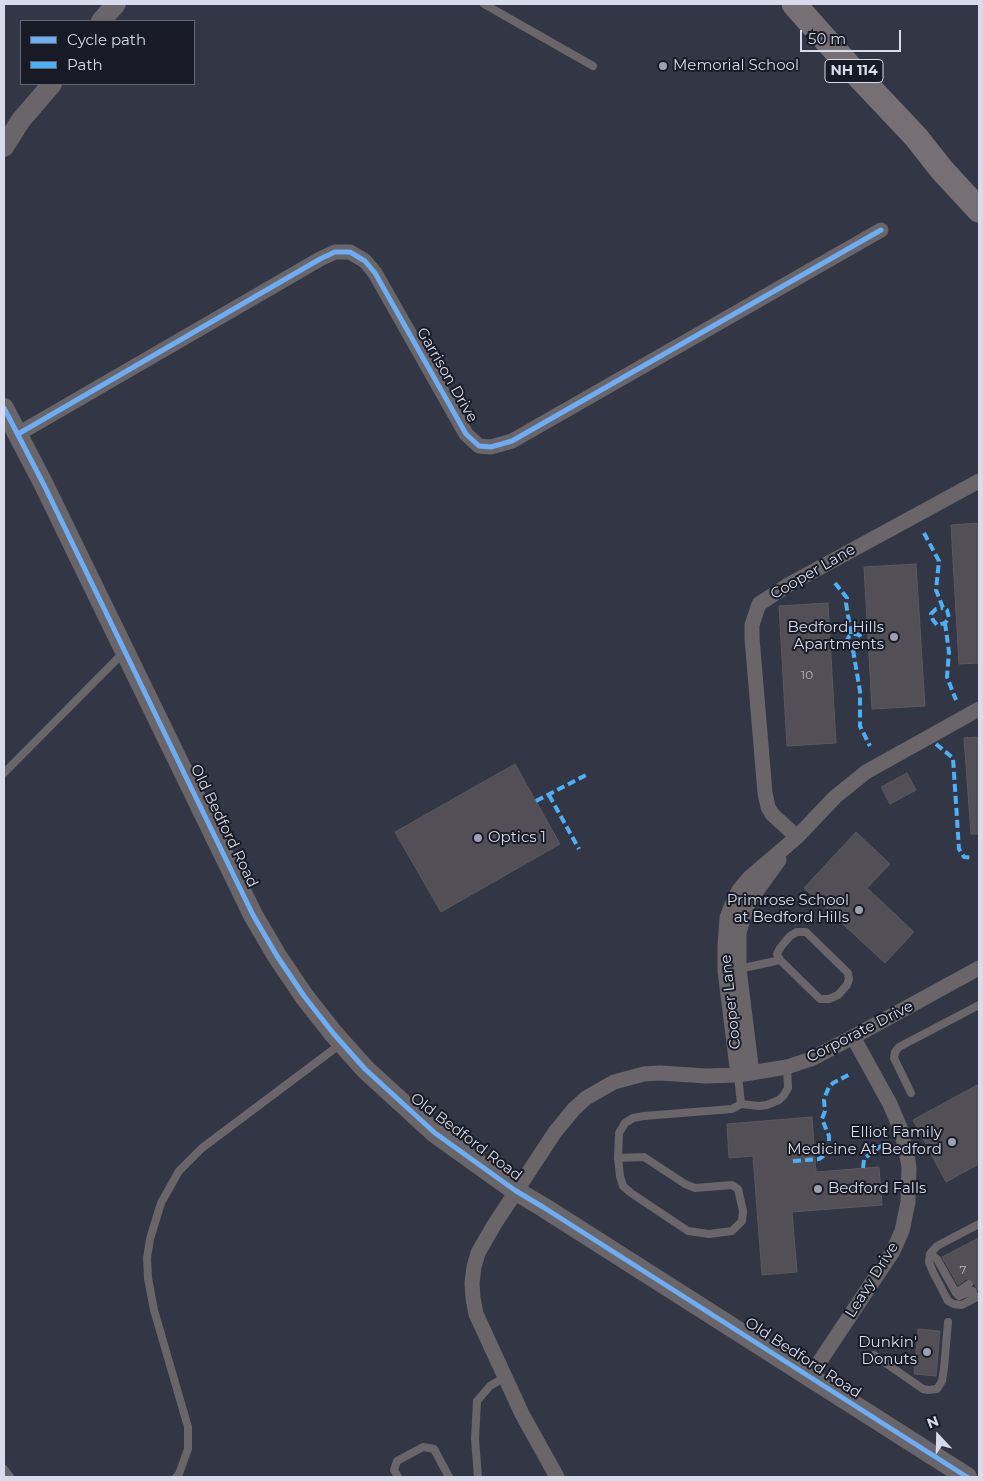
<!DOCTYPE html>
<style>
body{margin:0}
#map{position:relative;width:983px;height:1481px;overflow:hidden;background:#333644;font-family:Montserrat,sans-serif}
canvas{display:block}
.frame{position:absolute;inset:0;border:5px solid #d7dbeb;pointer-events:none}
.legend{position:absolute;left:20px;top:20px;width:175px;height:65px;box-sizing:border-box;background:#181a25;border:1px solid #646774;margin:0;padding:6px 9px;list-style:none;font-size:15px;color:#d7dbeb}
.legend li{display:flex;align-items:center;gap:10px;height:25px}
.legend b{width:25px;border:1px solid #646774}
.north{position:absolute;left:913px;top:1411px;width:50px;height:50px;-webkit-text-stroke:4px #181a25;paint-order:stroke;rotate:339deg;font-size:14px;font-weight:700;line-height:20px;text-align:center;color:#d7dbeb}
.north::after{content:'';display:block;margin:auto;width:18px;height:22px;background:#d7dbeb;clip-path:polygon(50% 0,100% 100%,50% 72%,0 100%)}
.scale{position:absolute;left:800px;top:30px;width:101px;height:22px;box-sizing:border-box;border:2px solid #d7dbeb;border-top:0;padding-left:6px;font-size:15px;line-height:18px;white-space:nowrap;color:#d7dbeb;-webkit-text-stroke:4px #181a25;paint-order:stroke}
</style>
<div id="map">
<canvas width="983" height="1481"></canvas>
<div class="frame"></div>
<ul class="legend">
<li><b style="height:6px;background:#6dadf4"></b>Cycle path</li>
<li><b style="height:6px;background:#4cb0f7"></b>Path</li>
</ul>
<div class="north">N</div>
<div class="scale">50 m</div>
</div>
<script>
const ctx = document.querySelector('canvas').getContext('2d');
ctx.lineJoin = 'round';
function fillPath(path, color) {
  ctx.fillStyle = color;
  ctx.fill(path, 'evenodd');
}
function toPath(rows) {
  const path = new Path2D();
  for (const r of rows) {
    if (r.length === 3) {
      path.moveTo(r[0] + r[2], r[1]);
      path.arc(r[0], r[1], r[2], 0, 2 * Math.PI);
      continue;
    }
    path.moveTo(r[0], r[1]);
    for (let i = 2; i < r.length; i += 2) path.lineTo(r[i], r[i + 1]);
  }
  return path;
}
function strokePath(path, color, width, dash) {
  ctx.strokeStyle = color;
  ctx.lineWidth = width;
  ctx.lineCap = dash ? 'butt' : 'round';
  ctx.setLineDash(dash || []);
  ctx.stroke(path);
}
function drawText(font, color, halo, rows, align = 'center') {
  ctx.font = font + ' Montserrat,sans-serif';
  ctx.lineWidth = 4;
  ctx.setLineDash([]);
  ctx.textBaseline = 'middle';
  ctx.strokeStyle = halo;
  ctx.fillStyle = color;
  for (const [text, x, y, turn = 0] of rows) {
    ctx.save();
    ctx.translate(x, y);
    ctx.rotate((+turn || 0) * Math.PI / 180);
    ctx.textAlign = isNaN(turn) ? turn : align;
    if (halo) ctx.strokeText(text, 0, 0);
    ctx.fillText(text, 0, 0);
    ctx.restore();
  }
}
const building = toPath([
 [979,523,979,663,959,664,951,525,979,523],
 [916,564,925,706,872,709,864,567,916,564],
 [828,603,836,743,787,746,779,606,828,603],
 [979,737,979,834,971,834,964,738,979,737],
 [515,764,560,844,441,912,395,832,515,764],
 [907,773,916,790,890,804,881,787,907,773],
 [856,832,890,864,867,888,914,932,885,963,804,888,856,832],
 [979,1084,979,1164,946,1182,913,1120,979,1084],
 [812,1117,816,1172,879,1167,882,1205,792,1212,797,1272,762,1275,753,1156,729,1158,727,1124,812,1117],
 [979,1238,979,1290,978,1290,971,1279,966,1279,958,1285,942,1257,979,1238],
 [918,1329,940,1331,936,1376,914,1374,918,1329]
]);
const service = toPath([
 [484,4,593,66],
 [4,773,124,652],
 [797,932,806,932,848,973,849,979,847,985,838,995,829,999,820,999,780,960,777,954,780,948,790,936,797,932],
 [739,969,780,960],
 [738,1075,741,1104],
 [911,1093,894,1058,895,1052,899,1047,979,1005],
 [618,1158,644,1157,685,1184,695,1188,732,1185,738,1189,743,1211,742,1221,732,1231,709,1234,688,1231,631,1193,623,1186,620,1176,618,1158,619,1133,625,1123,633,1118,644,1116,732,1109,741,1104,759,1106,767,1105,779,1100,784,1095,788,1088,787,1067],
 [979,1224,937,1246,930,1254,929,1262,933,1272,948,1301,954,1304,962,1305,979,1296],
 [930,1254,937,1259,956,1293,959,1296,973,1291],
 [956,1293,969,1284],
 [874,1355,923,1389,928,1390,937,1389,942,1381,944,1368,948,1322],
 [4,1469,10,1477],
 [176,1477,179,1474,188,1449,188,1427,154,1310,148,1278,147,1258,150,1239,161,1203,179,1171,202,1148,342,1043],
 [398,1477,394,1470,397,1461,423,1447,434,1449,449,1477],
 [478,1477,475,1439,477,1401,490,1386,505,1377]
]);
const minor = toPath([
 [18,434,320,259,335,252,350,252,365,261,375,273,466,434,479,446,491,447,512,441,881,230],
 [797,837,772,814,768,807,765,793,752,638,752,625,759,604,788,585,979,481],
 [752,1073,739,969,739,933,746,908,753,896,779,860],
 [738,1075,725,971,725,945,727,918,733,902,739,890,749,878,797,837,835,797,866,772,979,709],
 [810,1376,893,1251,902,1231,908,1202,909,1167,906,1150,901,1130,890,1104,853,1037],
 [557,1477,522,1414,476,1314,473,1298,472,1283,474,1267,478,1253,494,1225,555,1132,574,1109,586,1098,614,1082,644,1074,660,1073,706,1076,738,1075,787,1067,811,1059,853,1037,979,968]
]);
const tertiary = toPath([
 [101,21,116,4],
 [4,147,21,120,52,84],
 [4,408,44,485,253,915,277,956,304,996,333,1033,365,1069,435,1133,516,1191,543,1207,967,1477]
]);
const primary = toPath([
 [794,4,849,66,916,137,942,170,979,210]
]);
const quiet = toPath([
 [924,533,939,561,936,590,943,608,947,610,949,618,945,623,937,625,933,620,931,614,936,609,943,608],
 [835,583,847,598,846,603,851,634],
 [945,623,949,652,947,677,956,700],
 [855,642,8],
 [853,650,860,691,860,726,870,746],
 [936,744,953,758,959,849,964,857,973,858],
 [549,795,579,849],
 [536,801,588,774],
 [793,1161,819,1159,826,1154,829,1142,829,1136,822,1119,825,1111,824,1100,826,1094,829,1087,833,1083,852,1073],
 [863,1168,864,1160,866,1157,881,1146,888,1143]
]);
const cycleway = toPath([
 [4,408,44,485,253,915,277,956,304,996,333,1033,365,1069,435,1133,516,1191,543,1207,967,1477],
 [18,434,320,259,335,252,350,252,365,261,375,273,466,434,479,446,491,447,512,441,881,230]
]);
const markers = [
 [663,66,5,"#9ea1b1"],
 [894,637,5,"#9ea1b1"],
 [478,838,5,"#9ea1b1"],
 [859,910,5,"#9ea1b1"],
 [952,1142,5,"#9ea1b1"],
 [818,1189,5,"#9ea1b1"],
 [927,1352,5,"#9ea1b1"]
];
const numberNames = [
 ["10",807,675],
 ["7",963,1270]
];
const shields = [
 [854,71,58]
];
const shieldNames = [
 ["NH 114",854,71]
];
const poiNames = [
 ["Memorial School",673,66,"left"],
 ["Bedford Hills",884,628],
 ["Apartments",884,645],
 ["Optics 1",488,838,"left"],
 ["Primrose School",849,901],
 ["at Bedford Hills",849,918],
 ["Elliot Family",942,1133],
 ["Medicine At Bedford",942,1150],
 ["Bedford Falls",828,1189,"left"],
 ["Dunkin'",917,1343],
 ["Donuts",917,1360]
];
const streetNames = [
 ["Garrison Drive",447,375,60],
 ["Cooper Lane",813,572,-30],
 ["Old Bedford Road",224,826,64],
 ["Cooper Lane",731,1002,-96],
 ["Corporate Drive",860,1032,-27],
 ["Old Bedford Road",466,1137,37],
 ["Leavy Drive",872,1280,-58],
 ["Old Bedford Road",803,1358,33]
];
fillPath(building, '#534f56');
strokePath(building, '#5c585e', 1);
strokePath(service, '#696569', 8);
strokePath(minor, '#696569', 15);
strokePath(tertiary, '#696569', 20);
strokePath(primary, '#767074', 25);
strokePath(quiet, '#4cb0f7', 4, [8, 4]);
strokePath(cycleway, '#6dadf4', 5);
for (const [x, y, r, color] of markers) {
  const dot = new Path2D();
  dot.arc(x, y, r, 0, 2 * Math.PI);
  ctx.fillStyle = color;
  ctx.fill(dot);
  strokePath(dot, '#181a25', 2);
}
drawText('12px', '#b6b8c6', null, numberNames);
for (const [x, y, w] of shields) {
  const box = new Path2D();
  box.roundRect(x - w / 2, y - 11.5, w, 23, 4);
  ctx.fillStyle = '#181a25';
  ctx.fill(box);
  strokePath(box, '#d7dbeb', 1);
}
drawText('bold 14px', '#d7dbeb', null, shieldNames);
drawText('15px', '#d7dbeb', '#181a25', poiNames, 'right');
drawText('15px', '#d7dbeb', '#181a25', streetNames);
</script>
